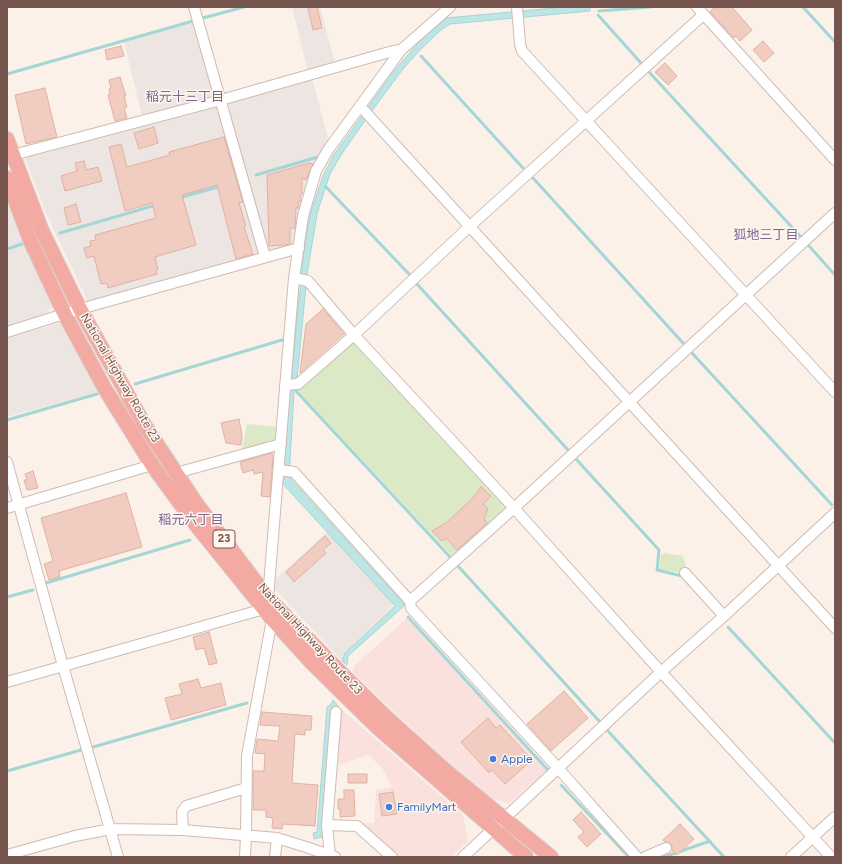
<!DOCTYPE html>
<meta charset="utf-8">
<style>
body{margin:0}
#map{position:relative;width:842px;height:864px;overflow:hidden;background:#fcf1e9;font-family:Figtree,sans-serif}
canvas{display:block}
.frame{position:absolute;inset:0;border:8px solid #75554d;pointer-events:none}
</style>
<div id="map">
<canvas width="842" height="864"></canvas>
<div class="frame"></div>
</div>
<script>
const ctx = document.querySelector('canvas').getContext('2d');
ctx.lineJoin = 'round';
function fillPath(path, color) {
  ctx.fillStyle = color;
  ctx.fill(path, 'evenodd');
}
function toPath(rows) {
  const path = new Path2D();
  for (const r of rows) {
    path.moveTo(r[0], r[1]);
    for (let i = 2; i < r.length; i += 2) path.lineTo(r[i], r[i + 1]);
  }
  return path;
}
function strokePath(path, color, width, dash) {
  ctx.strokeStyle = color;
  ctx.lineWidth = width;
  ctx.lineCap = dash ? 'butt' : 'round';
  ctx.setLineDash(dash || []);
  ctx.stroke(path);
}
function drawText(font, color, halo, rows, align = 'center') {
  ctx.font = font + ' Figtree,"Noto Sans JP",sans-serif';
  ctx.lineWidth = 3;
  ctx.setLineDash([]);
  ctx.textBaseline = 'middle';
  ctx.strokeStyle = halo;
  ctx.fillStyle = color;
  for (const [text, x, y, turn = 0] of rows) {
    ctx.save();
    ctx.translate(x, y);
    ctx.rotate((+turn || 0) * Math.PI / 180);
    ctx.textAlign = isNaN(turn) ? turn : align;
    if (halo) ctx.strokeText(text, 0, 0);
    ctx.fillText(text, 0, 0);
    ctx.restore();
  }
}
const commercial = toPath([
 [408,617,548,770,508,804,490,798,439,754,353,673,354,666],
 [341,709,463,815,468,841,452,857,398,857,358,823,374,823,376,790,392,787,382,768,368,755,337,766]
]);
const industrial = toPath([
 [292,7,320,7,335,63,308,72],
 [194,22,214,93,210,98,142,116,124,42],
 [312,78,329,142,294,246,269,253,227,103],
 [218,107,261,254,88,302,46,213,25,158],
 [7,201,24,243,53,306,46,313,32,319,7,327],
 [60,323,98,392,7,417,7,338],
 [327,532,394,604,345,653,342,661,274,588,275,580]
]);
const green = toPath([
 [353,341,357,341,506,506,507,509,453,557,297,390,300,388],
 [247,424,279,427,278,440,242,449],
 [665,553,683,556,687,570,681,573,659,569,661,555]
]);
const water = toPath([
 [565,7,590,7,590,11,450,24,441,30,420,50,403,69,371,112,341,155,330,174,322,198,317,214,307,275,297,380,294,393,289,477,405,605,348,656,347,665,342,661,345,653,395,606,282,483,291,380,304,250,310,215,323,176,333,156,394,71,419,42,446,18,565,7],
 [333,700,338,706,331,712,322,837,314,839,313,833,317,832,327,707,332,703,333,700]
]);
const stream = toPath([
 [803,7,835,42],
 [599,11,650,7],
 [598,15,641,63],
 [203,18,244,7],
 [421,56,523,168],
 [649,72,801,237],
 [7,74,193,21],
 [256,175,318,157],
 [533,178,683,343],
 [326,187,409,274],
 [179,198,221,186],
 [60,233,156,205],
 [809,246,835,275],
 [7,249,22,244],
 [417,284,568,450],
 [692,353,832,505],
 [135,384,282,340],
 [295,390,451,558],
 [7,420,97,394],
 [576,459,659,550,657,570,682,576,684,578],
 [458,566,600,722],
 [46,583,190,540],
 [7,597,33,590],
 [408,617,548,770],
 [728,627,835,743],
 [607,730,724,857],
 [93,747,247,703],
 [7,771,81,750],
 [561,785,629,857],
 [664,857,710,841]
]);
const building = toPath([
 [312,7,317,7,322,28,313,30,308,8,312,7],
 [715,7,732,7,752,30,740,41,736,36,734,38,710,12,715,7],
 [763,41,774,53,764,62,753,50,763,41],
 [121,46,124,56,107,60,105,50,121,46],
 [665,63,677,76,668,85,655,72,665,63],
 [120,77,126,96,124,96,127,107,124,108,127,118,115,121,108,95,110,94,109,89,111,88,109,80,120,77],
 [45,88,57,137,26,144,15,95,45,88],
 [154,127,158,143,139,149,134,133,154,127],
 [224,137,243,202,239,203,246,226,244,227,253,254,236,259,217,185,182,195,196,245,155,257,158,269,156,270,157,274,108,288,107,283,101,284,94,256,87,258,84,248,91,246,90,241,96,240,95,235,156,218,152,203,125,211,109,147,121,144,127,167,170,155,169,152,224,137],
 [84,161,86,170,98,167,102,181,65,191,61,176,77,171,75,163,84,161],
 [309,163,313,164,306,180,302,178,302,194,300,195,301,201,298,202,299,208,296,208,295,228,290,228,290,244,284,245,269,246,267,175,309,163],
 [76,204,81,222,68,225,64,208,76,204],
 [323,309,344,334,300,373,306,324,323,309],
 [239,419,242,436,241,445,226,443,221,423,239,419],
 [272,453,273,458,270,497,261,496,263,472,254,474,253,470,243,473,240,462,272,453],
 [33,471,38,488,27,490,24,480,27,480,25,474,33,471],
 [481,487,491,496,483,504,488,509,484,519,487,523,457,550,446,538,442,541,432,531,446,523,473,498,481,487],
 [126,493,142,547,59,571,60,577,49,580,44,564,53,561,41,518,126,493],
 [325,536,331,543,323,550,326,553,294,582,286,572,325,536],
 [209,632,217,663,209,665,204,648,196,650,193,637,209,632],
 [198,679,201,688,221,683,226,705,171,720,165,698,182,694,179,684,198,679],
 [564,691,588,718,551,751,527,724,564,691],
 [262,712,312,716,311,730,305,730,305,735,295,734,292,783,318,785,315,826,283,824,282,829,272,828,273,818,266,817,266,810,253,810,253,771,264,771,265,754,255,753,257,739,278,741,280,726,260,725,262,712],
 [488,718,496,728,500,725,532,760,505,784,492,770,489,773,461,742,488,718],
 [348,774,367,774,367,783,348,783,348,774],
 [344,790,354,790,355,816,340,817,340,809,338,809,338,799,344,799,344,790],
 [393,792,397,814,382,816,379,794,393,792],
 [581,812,601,834,587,847,578,837,584,832,573,820,581,812],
 [680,824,694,839,677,855,672,850,672,846,670,843,665,842,663,840,680,824]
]);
const minor = toPath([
 [194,7,265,257],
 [517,7,520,44,522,51,835,392],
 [697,7,835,160],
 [360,106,835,628],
 [13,155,221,100,393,51,401,50],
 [294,278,308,281,354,335,514,508,661,672,831,857],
 [7,332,80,309,299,248],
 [285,385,298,384,354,335,469,227,703,15],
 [7,462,63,666,118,857],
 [280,470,294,472,410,601,411,608,558,768,637,857],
 [176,473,281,444],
 [7,508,152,465],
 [685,573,724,616],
 [268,598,294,278,303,216,316,171,328,150,401,50,450,7],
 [410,601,514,508,835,213],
 [7,682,264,609],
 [327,825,357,826,392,857],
 [183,830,182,812,186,806,246,788],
 [7,855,75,836,111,829,183,830,277,838,306,847,335,857],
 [245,857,246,835,247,756,272,619],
 [275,857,277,838],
 [330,857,327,825,336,712],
 [463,857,661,672,724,616,835,513],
 [645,857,666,848],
 [791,857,835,817]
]);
const highway = toPath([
 [7,139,42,231,80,309,145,426,196,503,268,598,347,679,387,718,446,771,551,857],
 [7,178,30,240,65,315,105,389,152,465,196,525,272,619,312,663,378,728,526,857]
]);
const markers = [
 [493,759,4,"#3f7fe0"],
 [389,807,4,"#3f7fe0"]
];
const shields = [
 [224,539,22]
];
const shieldNames = [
 ["23",224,539]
];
const streetNames = [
 ["National Highway Route 23",120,378,60],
 ["National Highway Route 23",310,639,47]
];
const shopNames = [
 ["Apple",501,759],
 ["FamilyMart",397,807]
];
const neighbourhoodNames = [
 ["稲元十三丁目",185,97],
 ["狐地三丁目",766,235],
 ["稲元六丁目",191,520]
];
fillPath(commercial, '#fbe1dd');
fillPath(industrial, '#ede5e2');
fillPath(green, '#dbe9c7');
fillPath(water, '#bde5e4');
strokePath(water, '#a4d6d6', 1);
strokePath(stream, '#a4d6d6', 3);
fillPath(building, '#f0ccc1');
strokePath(building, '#e2b0a2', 1);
strokePath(minor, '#d0bab1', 12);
strokePath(highway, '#d8cfcd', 16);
strokePath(minor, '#fff', 10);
strokePath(highway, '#f3aaa2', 14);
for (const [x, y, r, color] of markers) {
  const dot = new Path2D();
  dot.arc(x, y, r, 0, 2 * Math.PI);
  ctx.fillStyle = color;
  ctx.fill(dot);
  strokePath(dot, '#fef6ef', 1.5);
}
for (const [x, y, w] of shields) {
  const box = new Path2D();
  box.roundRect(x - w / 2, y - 9, w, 18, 3);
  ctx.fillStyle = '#fef6ef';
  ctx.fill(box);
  strokePath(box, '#75554d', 1);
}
drawText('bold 11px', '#75554d', null, shieldNames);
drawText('12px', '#75554d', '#fef6ef', streetNames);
drawText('12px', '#366cbe', '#fef6ef', shopNames, 'left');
drawText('13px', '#7b6591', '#fef6ef', neighbourhoodNames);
</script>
